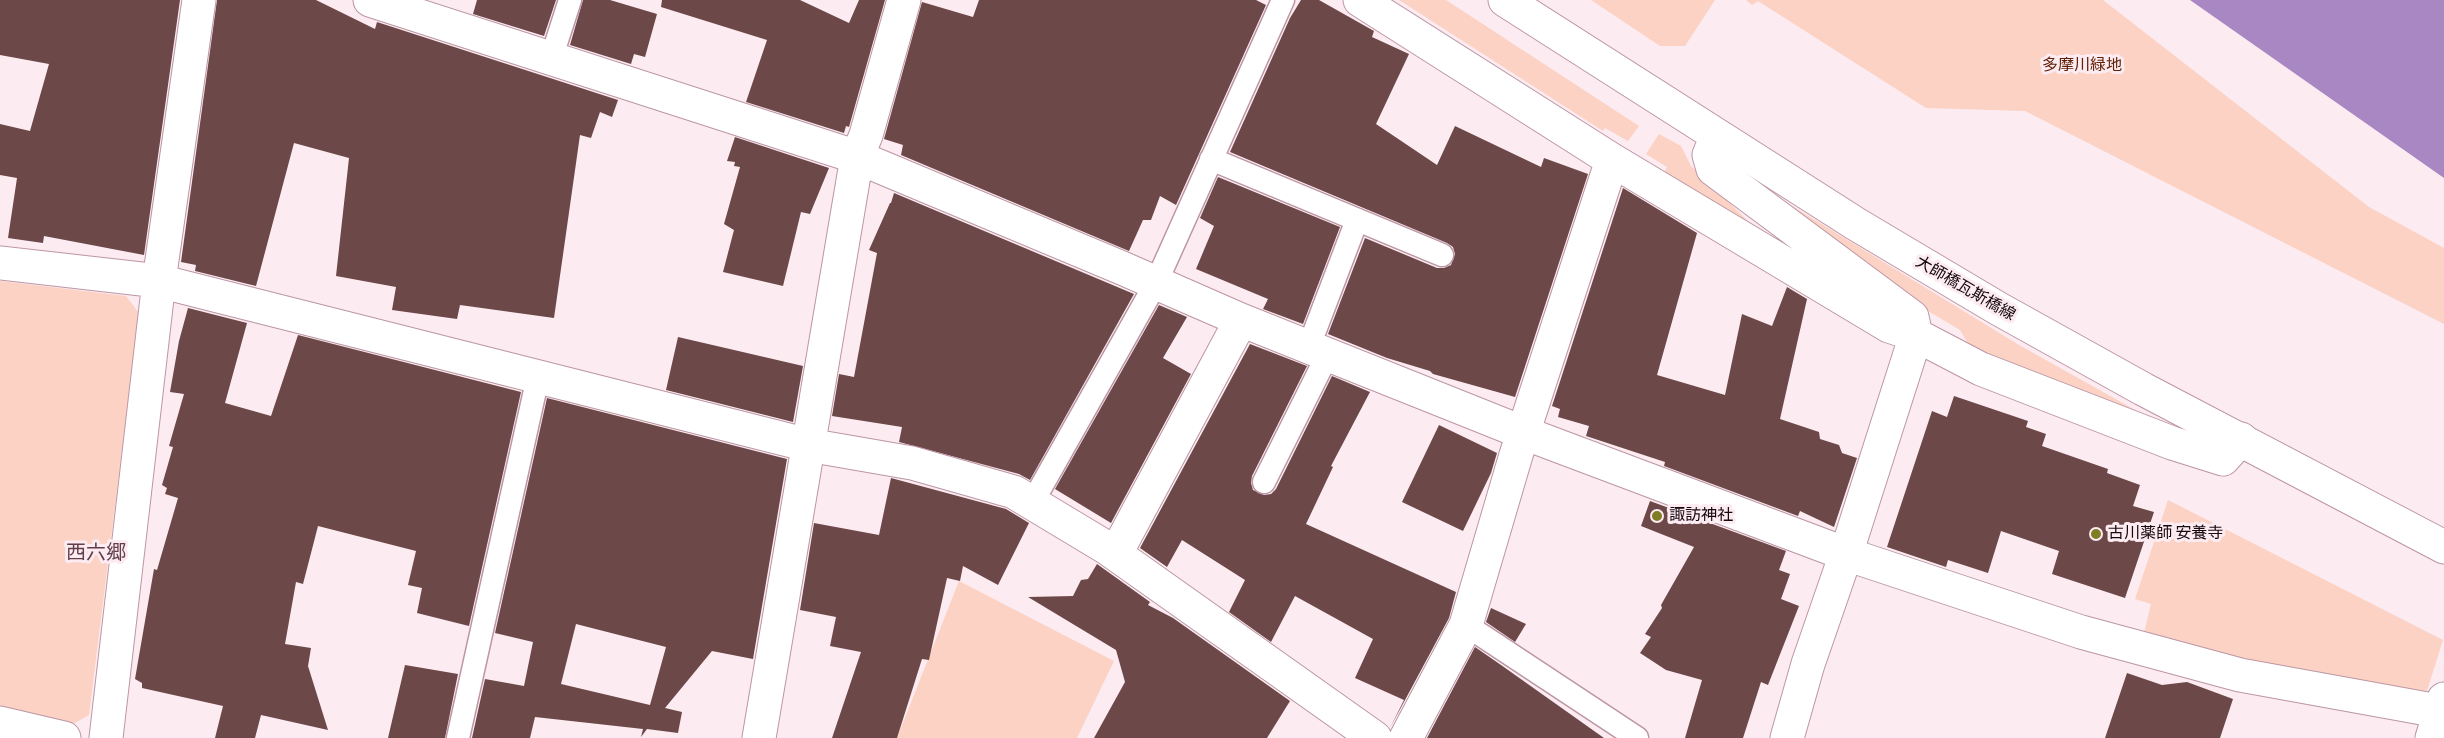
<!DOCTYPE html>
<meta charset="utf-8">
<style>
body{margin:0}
canvas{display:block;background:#fcebf1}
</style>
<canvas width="2444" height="738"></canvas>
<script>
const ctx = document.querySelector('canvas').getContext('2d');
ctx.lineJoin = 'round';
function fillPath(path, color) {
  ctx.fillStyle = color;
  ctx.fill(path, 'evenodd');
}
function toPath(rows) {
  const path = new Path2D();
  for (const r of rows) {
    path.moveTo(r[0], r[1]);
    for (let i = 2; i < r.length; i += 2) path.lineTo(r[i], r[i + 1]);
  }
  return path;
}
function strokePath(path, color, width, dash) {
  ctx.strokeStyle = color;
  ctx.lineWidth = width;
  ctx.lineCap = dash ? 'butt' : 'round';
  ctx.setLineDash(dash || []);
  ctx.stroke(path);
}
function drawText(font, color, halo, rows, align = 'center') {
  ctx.font = font + ' "Titillium Web","Noto Sans JP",sans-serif';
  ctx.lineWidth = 6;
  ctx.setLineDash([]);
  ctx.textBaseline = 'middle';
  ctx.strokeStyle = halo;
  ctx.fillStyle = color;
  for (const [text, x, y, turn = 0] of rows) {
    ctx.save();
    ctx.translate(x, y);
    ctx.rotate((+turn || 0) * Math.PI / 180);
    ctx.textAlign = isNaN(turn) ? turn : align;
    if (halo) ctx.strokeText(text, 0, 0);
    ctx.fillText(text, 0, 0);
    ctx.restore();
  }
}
const green = toPath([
 [1399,0,1446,0,1639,126,1628,141,1605,128,1603,131],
 [1591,0,1715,0,1685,46,1660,46],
 [1746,0,2103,0,2369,207,2444,248,2444,324,2025,111,1926,108,1758,1,1752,5],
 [1659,134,1681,146,1691,166,1749,222,1815,263,1663,175,1667,167,1646,154],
 [1735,171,2019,345,2137,411,1972,350,1960,330,1901,295],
 [0,281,126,296,139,313,89,715,73,724,0,706],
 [2168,500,2443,640,2426,694,2268,665,2144,633,2151,604,2135,599],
 [959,581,1114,661,1077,738,897,738]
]);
const water = toPath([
 [2190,0,2444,0,2444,178]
]);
const building = toPath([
 [0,0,180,0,144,255,44,236,43,243,8,238,17,178,0,175,0,124,30,131,49,64,0,55],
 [217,0,316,0,375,29,377,22,618,100,612,117,600,112,591,138,580,135,554,318,460,305,457,319,392,310,396,287,336,276,349,158,294,143,256,286,195,271,196,265,181,262],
 [477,0,556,0,544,36,473,14],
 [583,0,610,0,657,14,645,57,634,54,631,64,570,45],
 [662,0,800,0,849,23,859,0,885,0,849,127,846,126,844,133,746,102,767,40,661,7],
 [979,0,1256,0,1266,5,1176,205,1160,196,1151,220,1143,220,1129,251,901,155,903,145,884,139,922,2,973,17],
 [1301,0,1319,0,1374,31,1372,37,1409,54,1376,124,1437,165,1455,126,1541,167,1544,158,1588,174,1515,397,1433,374,1430,371,1387,358,1328,334,1365,238,1437,268,1444,268,1451,265,1455,254,1453,247,1447,243,1230,152,1290,18],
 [735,137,829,168,810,214,801,212,783,286,723,272,734,230,724,224,740,167,734,166,735,162,727,161],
 [1218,177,1340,227,1303,324,1263,309,1268,299,1196,269,1214,226,1200,218],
 [1623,188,1697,233,1657,375,1725,395,1742,314,1772,326,1787,287,1807,299,1780,419,1819,432,1820,439,1839,445,1842,453,1857,458,1834,527,1800,511,1798,516,1664,466,1665,462,1586,436,1589,426,1558,417,1560,409,1552,406],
 [894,193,1134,294,1030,480,1019,474,899,442,902,427,832,416,839,374,854,377,877,253,869,250,890,203,891,203],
 [1159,305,1187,317,1163,358,1191,374,1111,523,1055,489],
 [188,308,247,323,225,403,271,416,298,335,521,392,469,626,417,613,422,588,408,585,416,551,318,526,303,584,296,582,285,644,311,648,308,666,328,730,261,715,255,738,215,738,223,706,142,688,142,683,135,679,154,569,157,570,178,498,165,494,167,488,162,485,173,447,169,446,184,394,170,392,179,341],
 [678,337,803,366,793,422,666,390],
 [1250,344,1307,366,1252,476,1251,483,1253,490,1264,495,1271,494,1276,489,1332,376,1370,392,1331,466,1333,467,1306,524,1456,592,1449,618,1390,728,1404,700,1355,678,1373,639,1295,596,1271,642,1229,612,1245,580,1182,540,1167,567,1140,548],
 [1954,396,2028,421,2026,427,2046,434,2042,446,2108,469,2107,473,2140,485,2133,506,2154,512,2125,598,2052,574,2059,551,2001,531,1988,573,1948,560,1946,567,1887,547,1932,411,1947,417],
 [547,398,787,459,753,659,712,651,665,708,682,712,678,733,647,729,641,737,643,729,535,717,530,738,472,738,485,679,524,686,533,642,495,633],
 [576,624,666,647,650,705,561,684],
 [1439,425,1497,453,1491,473,1463,531,1402,502],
 [891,478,1006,509,1029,523,998,585,963,566,960,581,947,578,929,660,922,659,897,738,832,738,861,652,830,646,836,617,800,610,814,523,879,535],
 [1650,501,1786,551,1779,570,1790,574,1781,599,1799,606,1768,685,1761,682,1743,738,1685,738,1702,680,1666,670,1640,653,1651,637,1645,634,1662,608,1661,605,1694,547,1641,526],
 [1097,564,1150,602,1148,605,1173,618,1290,701,1267,738,1094,738,1125,682,1116,650,1028,597,1073,596,1081,580,1088,579],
 [1491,608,1526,624,1515,642,1486,622],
 [1475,647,1501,665,1604,738,1427,738],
 [405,665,458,674,445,738,388,738],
 [2127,673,2162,685,2187,682,2233,699,2220,738,2105,738]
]);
const lane = toPath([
 [551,59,570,0],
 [1211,159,1442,255],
 [1309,346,1357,220],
 [1264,482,1328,354],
 [1032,503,1156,283,1283,0],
 [1466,625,1637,738],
 [458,738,538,377]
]);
const street = toPath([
 [370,0,857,157,1122,268,1241,320,1524,433,1846,554,2081,632,2240,675,2444,712],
 [1360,0,1612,160,1889,326,1916,335,1981,369,2172,443,2223,459,2241,439],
 [1717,136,1709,155,1713,169,1912,317,1916,335,1846,554,1808,664,1787,738],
 [0,263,159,281,808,445,912,463,1014,492,1107,548,1375,738],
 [1116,553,1241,320],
 [0,723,64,738],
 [106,738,159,281,199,0],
 [759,738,857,157,866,135,904,0],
 [1406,738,1466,625,1516,455,1612,160],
 [2432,738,2444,699]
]);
const secondary = toPath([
 [1505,0,1856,224,1999,309,2143,389,2444,547]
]);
const markers = [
 [1657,516,6,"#807d25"],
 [2096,534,6,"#807d25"]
];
const parkNames = [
 ["多摩川緑地",2082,66]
];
const streetNames = [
 ["大師橋瓦斯橋線",1965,289,30]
];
const poiNames = [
 ["諏訪神社",1669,516],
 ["古川薬師 安養寺",2108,534]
];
const quarterNames = [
 ["西六郷",96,554]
];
fillPath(green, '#fbd2c4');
fillPath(water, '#a887c3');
fillPath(building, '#6c4849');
strokePath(lane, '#bc96a4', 25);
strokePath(street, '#bc96a4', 35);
strokePath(secondary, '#bc96a4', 35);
strokePath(lane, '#fff', 22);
strokePath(street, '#fff', 33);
strokePath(secondary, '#fff', 33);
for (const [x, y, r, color] of markers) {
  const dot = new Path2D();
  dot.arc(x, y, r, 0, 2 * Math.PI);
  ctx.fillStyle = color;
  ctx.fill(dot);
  strokePath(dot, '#fcebf1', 2);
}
drawText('16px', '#602006', '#fcebf1', parkNames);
drawText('16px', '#16090e', '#fcebf1', streetNames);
drawText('16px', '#16090e', '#fcebf1', poiNames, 'left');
drawText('20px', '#613f4c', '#fcebf1', quarterNames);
</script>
